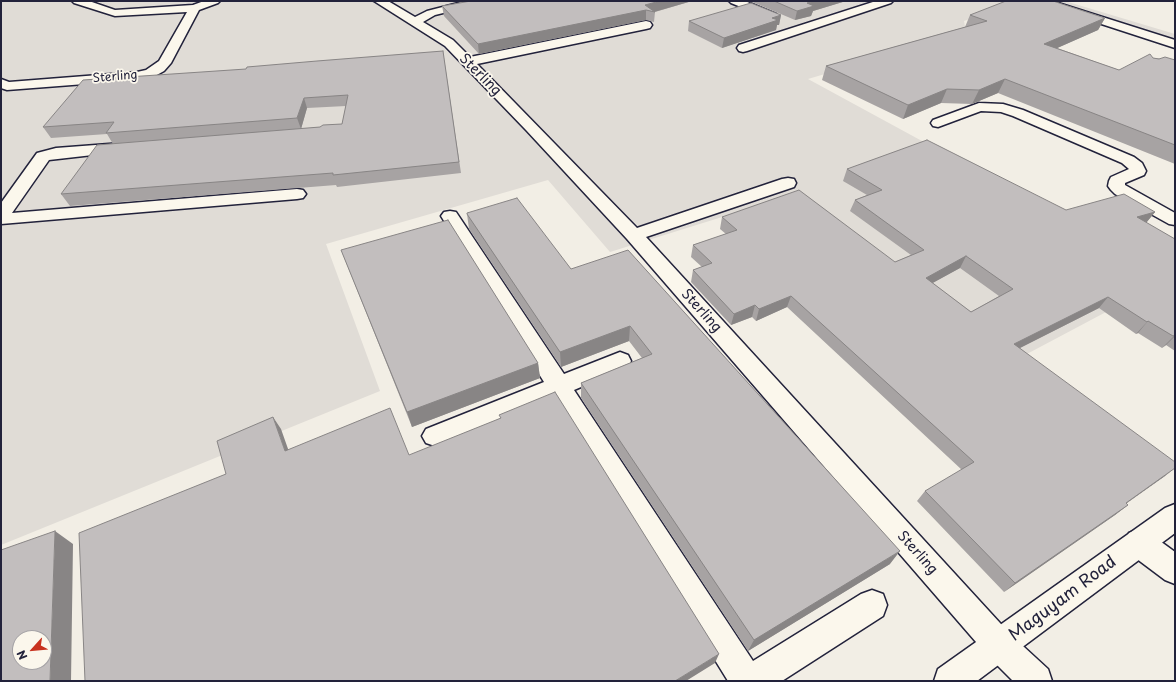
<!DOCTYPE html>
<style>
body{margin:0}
#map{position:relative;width:1176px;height:682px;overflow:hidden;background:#f2eee5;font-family:"Playpen Sans",sans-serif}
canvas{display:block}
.frame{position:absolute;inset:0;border:2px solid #22223b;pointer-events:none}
.north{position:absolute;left:12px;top:630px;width:40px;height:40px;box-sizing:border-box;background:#fbf7ec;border:1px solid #a4a2a5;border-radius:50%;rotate:243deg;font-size:11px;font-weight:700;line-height:16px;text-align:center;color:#22223b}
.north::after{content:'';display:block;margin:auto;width:14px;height:18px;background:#c8321e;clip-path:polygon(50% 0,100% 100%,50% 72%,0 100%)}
</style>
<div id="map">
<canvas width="1176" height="682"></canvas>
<div class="frame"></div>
<div class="north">N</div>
</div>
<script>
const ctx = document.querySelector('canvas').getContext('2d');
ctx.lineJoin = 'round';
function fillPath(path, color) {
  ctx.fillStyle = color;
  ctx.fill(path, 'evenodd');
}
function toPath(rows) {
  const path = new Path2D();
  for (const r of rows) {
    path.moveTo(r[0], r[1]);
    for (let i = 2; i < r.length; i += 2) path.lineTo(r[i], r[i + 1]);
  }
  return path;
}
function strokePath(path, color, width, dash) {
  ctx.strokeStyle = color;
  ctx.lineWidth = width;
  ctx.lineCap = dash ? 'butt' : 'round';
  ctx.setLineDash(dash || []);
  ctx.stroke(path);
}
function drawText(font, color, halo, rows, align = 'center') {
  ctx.font = font + ' "Playpen Sans",sans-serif';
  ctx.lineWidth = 3.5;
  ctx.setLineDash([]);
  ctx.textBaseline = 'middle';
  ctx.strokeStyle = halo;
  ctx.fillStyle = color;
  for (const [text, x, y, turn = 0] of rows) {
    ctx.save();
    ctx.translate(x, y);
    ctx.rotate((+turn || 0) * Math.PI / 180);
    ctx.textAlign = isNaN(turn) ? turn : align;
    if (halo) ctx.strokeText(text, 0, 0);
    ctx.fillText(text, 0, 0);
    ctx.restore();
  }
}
const built = toPath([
 [1,1,1022,1,964,21,966,32,808,79,1172,277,1025,355,799,193,610,252,548,180,326,244,380,391,1,545],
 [1033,1,1065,1,1175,34,1175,45]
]);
const minor = toPath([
 [72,1,89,1,115,10,193,5,204,1,220,1,218,3,199,10,171,63,164,71,155,76,137,80,7,90,1,88,1,79,9,82,137,72,146,70,159,61,187,12,115,16,74,3,72,1],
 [374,1,388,1,415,17,427,11,466,1,486,1,484,3,435,15,423,22,453,40,470,57,646,21,650,22,652,25,650,28,646,29,477,64,637,228,782,179,788,178,794,179,796,183,794,187,646,237,1011,635,1048,669,1052,681,1013,681,989,657,627,239,526,130,445,46,374,1],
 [729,1,745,1,776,14,778,16,776,18,772,19,768,18,731,3,729,1],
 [876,1,893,1,891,3,747,51,743,52,739,51,737,48,739,45,876,1],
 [1035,1,1052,1,1175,40,1175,48,1037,3,1035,1],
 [979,103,1003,104,1023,110,1134,157,1142,163,1146,171,1144,175,1125,183,1125,185,1175,213,1175,225,1169,224,1115,194,1111,190,1108,186,1109,181,1111,177,1129,169,1122,163,1013,116,1001,112,981,111,938,127,933,126,931,123,933,120,979,103],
 [122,143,128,145,130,148,128,151,49,160,12,213,297,189,303,190,306,194,303,198,297,199,1,224,1,203,37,153,56,148,122,143],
 [450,211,456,212,564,374,620,352,628,355,631,361,628,367,574,390,753,661,861,594,872,590,883,594,887,605,883,616,782,681,728,681,553,398,444,443,435,446,426,443,422,436,426,429,544,382,441,216,444,212,450,211],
 [1139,529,1149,533,1175,552,1175,584,1165,580,1129,553,1125,543,1129,533,1139,529]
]);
const major = toPath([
 [1175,504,1175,533,977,681,934,681,938,669,1165,508,1175,504]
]);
const wall = toPath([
 [471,1,692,1,655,12,654,22,646,20,479,54,444,16,442,6],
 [750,1,846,1,813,11,811,16,795,20],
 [781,15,779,25,777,25,776,30,722,48,688,31,689,21],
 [970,15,1105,18,1098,30,1057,48,1119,70,1153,58,1175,60,1175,164,998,93,972,104,941,103,903,119,822,80,826,66,965,27],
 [443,51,461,173,337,187,336,185,70,206,61,194,113,144,107,134,51,138,43,127],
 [346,106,342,124,320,127,301,129,307,108],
 [847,169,1066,210,1155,212,1146,223,1175,239,1175,351,1166,345,1162,348,1138,333,1136,334,1099,308,1020,348,1165,476,1126,503,1128,505,1115,515,1004,592,917,501,925,491,962,470,787,307,756,321,752,317,731,325,691,282,693,270,702,267,691,257,693,245,726,234,720,229,722,217,895,262,911,255,850,211,855,200,867,195,843,181],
 [960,268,999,296,971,312,932,283],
 [467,214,571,269,890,564,748,651,581,398,581,383,642,358,629,341,561,367,469,229],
 [341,250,538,363,540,378,412,427,347,265]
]);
const shadedWall = toPath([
 [660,1,692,1,654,12,646,10,646,20,479,54,478,44,645,5],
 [815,1,846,1,813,11,811,16,795,20,797,11,807,3],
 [781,15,779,25,777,25,776,30,722,48,724,38,772,18],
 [1105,18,1098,30,1037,57,1044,44],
 [1005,79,998,93,972,104,979,90],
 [947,89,941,103,903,119,908,105],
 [304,98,307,108,301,129,297,118],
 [1155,212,1146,223,1137,217],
 [966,256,960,268,920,290,926,278],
 [791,296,787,307,756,321,759,309],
 [1108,297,1099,308,1006,355,1014,344],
 [755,305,752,317,731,325,734,314],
 [1148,321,1138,333,1136,334,1147,322],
 [630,326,629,341,561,367,560,352],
 [1175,335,1175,336,1166,345,1162,348],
 [538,363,540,378,412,427,407,412],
 [273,417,281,429,293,463,285,451],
 [1175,468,1165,476,1113,513,1126,503],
 [1128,505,1115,515,1004,592,1015,583],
 [55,531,73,544,71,681,50,681],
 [900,551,890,564,748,651,754,640],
 [719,654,715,663,686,681,675,681]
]);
const building = toPath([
 [471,1,660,1,645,5,655,12,646,10,478,44,442,6,471,1],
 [774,1,815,1,807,3,814,6,797,11,774,1],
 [1006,1,1053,1,1105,18,1044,44,1119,70,1150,54,1153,58,1159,59,1165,57,1175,60,1175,145,1005,79,979,90,947,89,908,105,826,66,987,21,970,15,1006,1],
 [751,3,781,15,772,18,778,20,724,38,689,21,751,3],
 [443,51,459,162,333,175,333,173,61,194,97,145,320,127,323,125,342,124,348,95,304,98,297,118,106,133,114,122,43,127,83,80,246,69,247,67,317,61,443,51],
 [927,140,1066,210,1124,194,1155,212,1137,217,1175,239,1175,335,1173,336,1148,321,1147,322,1108,297,1014,344,1175,462,1175,468,1126,503,1128,505,1015,583,925,491,974,462,791,296,759,309,755,305,734,314,693,270,712,263,693,245,737,230,722,217,799,190,895,262,924,250,855,200,882,190,847,169,927,140],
 [966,256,1013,289,971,312,926,278,966,256],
 [517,198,571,269,628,250,900,551,754,640,581,383,652,354,630,326,560,352,467,214,467,213,517,198],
 [448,220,538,363,407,412,341,250,448,220],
 [555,392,719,654,675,681,85,681,79,533,226,474,217,441,273,417,285,451,390,408,409,455,501,418,499,415,555,392],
 [55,531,50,681,1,681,1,550,55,531],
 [20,638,44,638,44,662,20,662,20,638]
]);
const farStreetnames = [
 ["Sterling",115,77,-5]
];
const streetNames = [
 ["Sterling",480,75,45],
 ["Sterling",701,311,48],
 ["Sterling",917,553,48]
];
const nearStreetnames = [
 ["Maguyam Road",1063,599,-37]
];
fillPath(built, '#e0dcd6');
strokePath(minor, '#22223b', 3);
strokePath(major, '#22223b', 3);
fillPath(minor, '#fbf7ec');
fillPath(major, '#fbf7ec');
fillPath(wall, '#a7a3a3');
fillPath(shadedWall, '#888585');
fillPath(building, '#c2bebe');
strokePath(building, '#888585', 1);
drawText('12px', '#22223b', '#fbf7ec', farStreetnames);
drawText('14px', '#22223b', '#fbf7ec', streetNames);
drawText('17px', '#22223b', '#fbf7ec', nearStreetnames);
</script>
